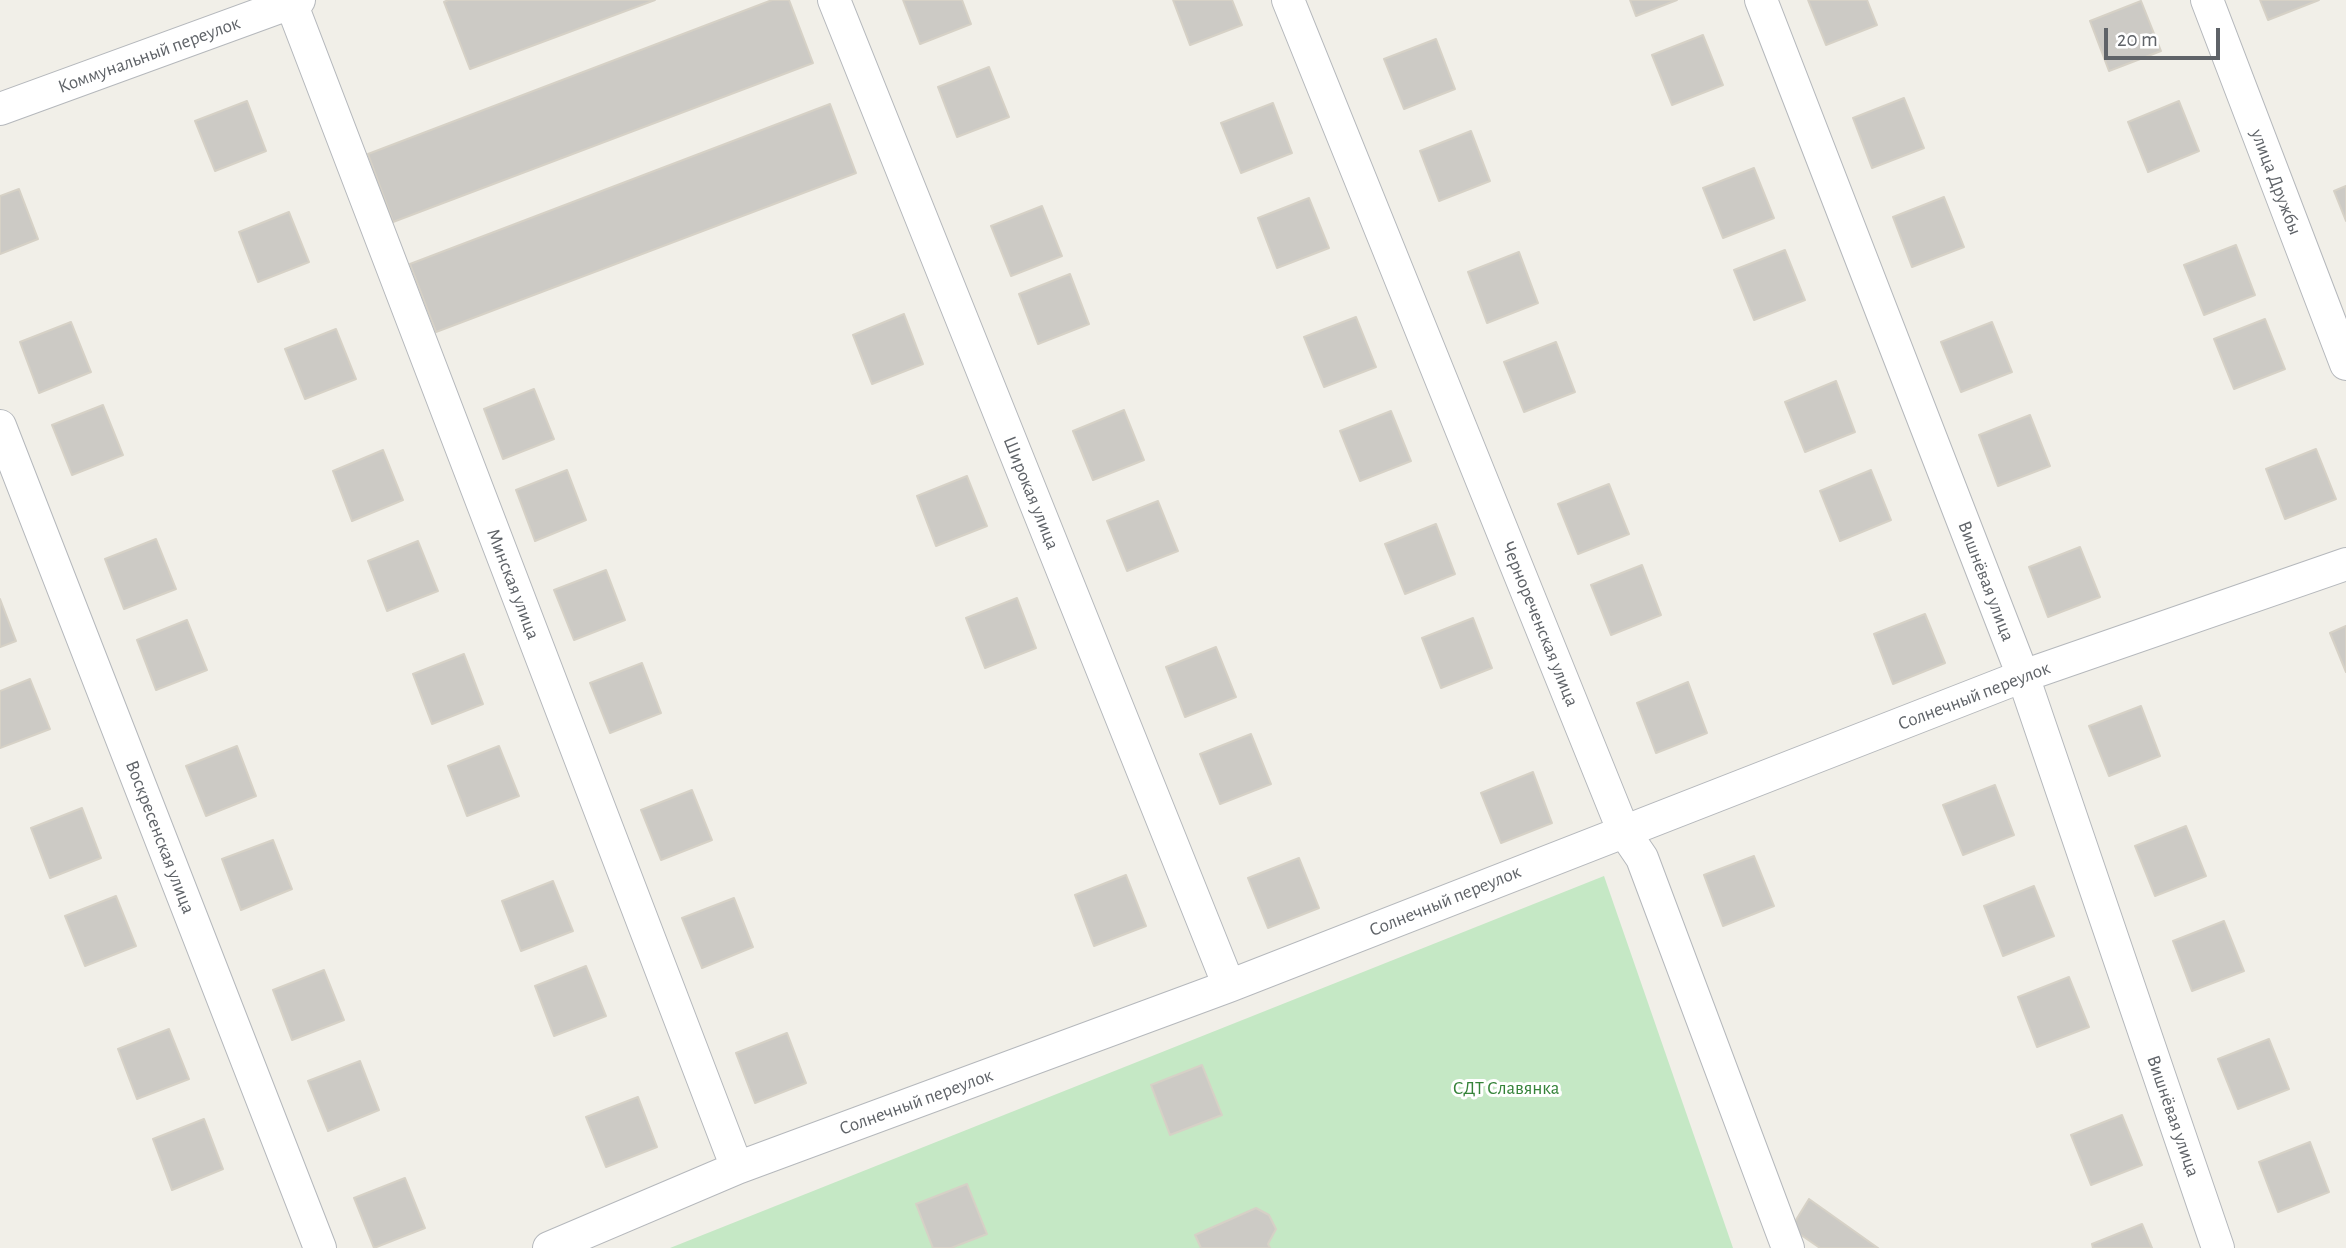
<!DOCTYPE html>
<meta charset="utf-8">
<style>
body{margin:0}
#map{position:relative;width:2346px;height:1248px;overflow:hidden;background:#f1efe8;font-family:"Alegreya Sans",sans-serif}
canvas{display:block}
.scale{position:absolute;left:2104px;top:28px;width:116px;height:32px;box-sizing:border-box;border:4px solid #5f6368;border-top:0;padding-left:9px;font-size:21px;line-height:24px;white-space:nowrap;color:#5f6368;-webkit-text-stroke:5px #fff;paint-order:stroke}
</style>
<div id="map">
<canvas width="2346" height="1248"></canvas>
<div class="scale">20 m</div>
</div>
<script>
const ctx = document.querySelector('canvas').getContext('2d');
ctx.lineJoin = 'round';
function fillPath(path, color) {
  ctx.fillStyle = color;
  ctx.fill(path, 'evenodd');
}
function toPath(rows) {
  const path = new Path2D();
  for (const r of rows) {
    path.moveTo(r[0], r[1]);
    for (let i = 2; i < r.length; i += 2) path.lineTo(r[i], r[i + 1]);
  }
  return path;
}
function strokePath(path, color, width, dash) {
  ctx.strokeStyle = color;
  ctx.lineWidth = width;
  ctx.lineCap = dash ? 'butt' : 'round';
  ctx.setLineDash(dash || []);
  ctx.stroke(path);
}
function drawText(font, color, halo, rows, align = 'center') {
  ctx.font = font + ' "Alegreya Sans",sans-serif';
  ctx.lineWidth = 6;
  ctx.setLineDash([]);
  ctx.textBaseline = 'middle';
  ctx.strokeStyle = halo;
  ctx.fillStyle = color;
  for (const [text, x, y, turn = 0] of rows) {
    ctx.save();
    ctx.translate(x, y);
    ctx.rotate((+turn || 0) * Math.PI / 180);
    ctx.textAlign = isNaN(turn) ? turn : align;
    if (halo) ctx.strokeText(text, 0, 0);
    ctx.fillText(text, 0, 0);
    ctx.restore();
  }
}
const green = toPath([
 [1604,876,1733,1248,670,1248]
]);
const building = toPath([
 [448,0,655,0,470,69,444,2,448,0],
 [772,0,789,0,813,63,393,222,368,154,772,0],
 [903,0,962,0,971,24,920,44,903,0],
 [1173,0,1232,0,1242,25,1190,45,1173,0],
 [1630,0,1677,0,1636,16,1630,0],
 [1808,0,1867,0,1877,25,1826,45,1808,0],
 [2260,0,2319,0,2268,20,2260,0],
 [2141,1,2161,51,2109,71,2090,21,2141,1],
 [1703,35,1723,85,1672,105,1652,55,1703,35],
 [1436,39,1455,89,1404,109,1384,59,1436,39],
 [989,67,1009,117,957,137,938,87,989,67],
 [1904,98,1924,148,1872,168,1853,118,1904,98],
 [247,101,266,151,215,171,195,121,247,101],
 [2179,101,2199,151,2148,172,2128,122,2179,101],
 [1273,103,1292,153,1241,173,1221,123,1273,103],
 [830,104,856,173,436,332,410,264,830,104],
 [1471,131,1490,181,1439,201,1420,151,1471,131],
 [1754,168,1774,218,1723,238,1703,188,1754,168],
 [2346,186,2346,221,2334,191,2346,186],
 [19,189,38,239,0,254,0,196,19,189],
 [1944,197,1964,247,1912,267,1893,217,1944,197],
 [1309,198,1329,248,1277,268,1258,218,1309,198],
 [1042,206,1062,256,1011,276,991,226,1042,206],
 [289,212,309,262,258,282,239,232,289,212],
 [2236,245,2255,295,2204,315,2184,265,2236,245],
 [1785,250,1805,300,1754,320,1734,270,1785,250],
 [1519,252,1538,303,1487,323,1468,272,1519,252],
 [1070,274,1089,324,1038,344,1019,294,1070,274],
 [904,314,923,364,872,384,853,335,904,314],
 [1356,317,1376,367,1324,387,1304,337,1356,317],
 [2265,319,2285,369,2234,389,2214,339,2265,319],
 [71,322,91,372,39,393,20,342,71,322],
 [1992,322,2012,372,1961,392,1941,342,1992,322],
 [336,329,356,379,305,399,285,349,336,329],
 [1556,342,1575,392,1524,412,1504,362,1556,342],
 [1836,381,1855,432,1805,452,1785,402,1836,381],
 [534,389,554,439,503,459,484,409,534,389],
 [103,405,123,455,72,475,52,425,103,405],
 [1124,410,1144,460,1093,480,1073,431,1124,410],
 [1391,411,1411,461,1360,481,1340,431,1391,411],
 [2030,415,2050,466,1998,486,1979,435,2030,415],
 [2316,449,2336,499,2285,519,2266,469,2316,449],
 [383,450,403,500,352,521,333,471,383,450],
 [567,470,586,520,535,541,516,490,567,470],
 [1871,470,1891,520,1840,541,1820,491,1871,470],
 [967,476,987,526,936,546,917,496,967,476],
 [1609,484,1629,534,1578,554,1558,504,1609,484],
 [1158,501,1178,551,1127,571,1107,521,1158,501],
 [1436,524,1455,574,1405,594,1385,544,1436,524],
 [156,539,176,589,124,609,105,559,156,539],
 [418,541,438,591,387,611,368,561,418,541],
 [2080,547,2100,597,2048,617,2029,567,2080,547],
 [1642,565,1661,615,1611,635,1591,585,1642,565],
 [606,570,625,620,574,640,554,590,606,570],
 [1017,598,1036,648,985,668,966,618,1017,598],
 [0,599,16,641,0,647,0,599],
 [1925,614,1945,663,1893,684,1874,634,1925,614],
 [1473,618,1492,668,1441,688,1422,638,1473,618],
 [187,620,207,670,156,690,137,640,187,620],
 [2346,626,2346,672,2330,633,2346,626],
 [1216,647,1236,697,1185,717,1166,667,1216,647],
 [464,654,483,704,432,724,413,674,464,654],
 [642,663,661,713,610,733,590,683,642,663],
 [30,679,50,729,0,748,0,691,30,679],
 [1688,682,1707,733,1656,753,1637,703,1688,682],
 [2141,706,2160,756,2109,776,2089,726,2141,706],
 [1251,734,1271,784,1220,804,1200,754,1251,734],
 [237,746,256,796,206,816,186,766,237,746],
 [499,746,519,796,467,816,448,766,499,746],
 [1533,772,1552,823,1501,843,1481,793,1533,772],
 [1995,785,2014,835,1963,855,1943,805,1995,785],
 [692,790,712,840,661,860,641,810,692,790],
 [82,808,101,858,50,878,31,828,82,808],
 [2186,826,2206,876,2155,896,2135,846,2186,826],
 [273,840,292,889,241,910,222,859,273,840],
 [1754,856,1774,906,1723,926,1704,875,1754,856],
 [1299,858,1319,908,1268,928,1248,878,1299,858],
 [1126,875,1146,926,1094,946,1075,895,1126,875],
 [553,881,573,931,521,951,502,901,553,881],
 [2034,886,2054,936,2003,956,1984,906,2034,886],
 [116,896,136,946,85,966,65,916,116,896],
 [734,898,753,947,702,968,682,918,734,898],
 [2224,921,2244,971,2192,991,2173,941,2224,921],
 [586,966,606,1016,554,1036,535,986,586,966],
 [324,970,344,1020,292,1040,273,990,324,970],
 [2069,977,2089,1027,2037,1047,2018,997,2069,977],
 [169,1029,189,1079,137,1099,118,1049,169,1029],
 [787,1033,806,1083,755,1103,736,1053,787,1033],
 [2269,1039,2289,1089,2238,1109,2218,1059,2269,1039],
 [360,1061,379,1110,328,1131,308,1081,360,1061],
 [1202,1065,1222,1115,1170,1135,1151,1085,1202,1065],
 [638,1097,657,1147,606,1167,586,1117,638,1097],
 [2122,1115,2142,1165,2091,1185,2071,1135,2122,1115],
 [204,1119,223,1169,172,1190,153,1139,204,1119],
 [2310,1142,2329,1192,2278,1212,2259,1162,2310,1142],
 [405,1178,425,1228,374,1248,354,1198,405,1178],
 [967,1184,987,1234,951,1248,933,1248,916,1204,967,1184],
 [1809,1199,1878,1248,1820,1248,1791,1228,1809,1199],
 [1256,1208,1269,1215,1276,1229,1268,1244,1270,1248,1201,1248,1195,1235,1256,1208],
 [2142,1224,2152,1248,2093,1248,2092,1244,2142,1224]
]);
const street = toPath([
 [290,0,737,1168],
 [834,0,1229,986],
 [1288,0,1623,830,1642,858,1788,1248],
 [1761,0,2023,676,2218,1248],
 [2207,0,2346,364],
 [0,109,299,0],
 [0,426,320,1248],
 [549,1248,737,1168,1229,986,2023,676,2346,564]
]);
const streetNames = [
 ["Коммунальный переулок",149,55,-20],
 ["улица Дружбы",2276,182,69],
 ["Широкая улица",1031,493,68],
 ["Вишнёвая улица",1986,581,69],
 ["Минская улица",513,584,69],
 ["Чернореченская улица",1540,624,68],
 ["Солнечный переулок",1974,696,-21],
 ["Воскресенская улица",160,837,69],
 ["Солнечный переулок",1445,901,-22],
 ["Солнечный переулок",916,1102,-20],
 ["Вишнёвая улица",2173,1116,71]
];
const parkNames = [
 ["СДТ Славянка",1506,1088]
];
fillPath(green, '#c5e8c5');
fillPath(building, '#cccac5');
strokePath(building, '#d6d1c6', 2);
strokePath(street, '#b5b8bc', 34);
strokePath(street, '#fff', 32);
drawText('19px', '#5f6368', '#fff', streetNames);
drawText('19px', '#348238', '#fff', parkNames);
</script>
